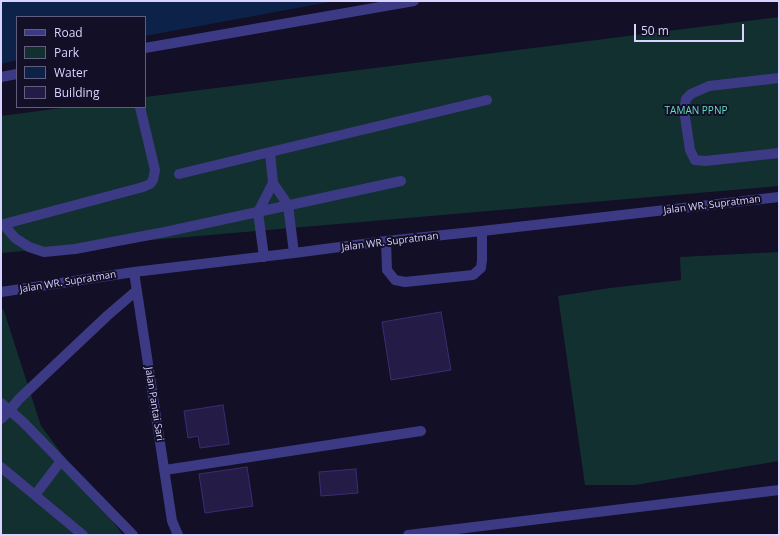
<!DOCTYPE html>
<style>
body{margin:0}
#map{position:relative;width:780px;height:536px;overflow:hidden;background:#130f26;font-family:"Open Sans",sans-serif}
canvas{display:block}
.frame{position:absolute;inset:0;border:2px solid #d9d4ff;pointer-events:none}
.legend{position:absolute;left:16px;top:16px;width:130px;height:92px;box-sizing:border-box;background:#130f26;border:1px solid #625e7d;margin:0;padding:5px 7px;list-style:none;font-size:12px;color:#d9d4ff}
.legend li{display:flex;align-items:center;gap:8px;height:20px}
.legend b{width:20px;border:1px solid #625e7d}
.scale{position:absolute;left:634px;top:24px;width:110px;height:18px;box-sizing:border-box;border:2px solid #d9d4ff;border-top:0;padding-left:5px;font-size:12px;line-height:14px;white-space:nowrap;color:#d9d4ff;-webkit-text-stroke:3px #130f26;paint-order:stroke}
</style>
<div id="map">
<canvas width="780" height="536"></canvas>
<div class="frame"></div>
<ul class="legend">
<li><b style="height:5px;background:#3d3a85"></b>Road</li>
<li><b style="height:11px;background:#12302f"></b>Park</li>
<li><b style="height:11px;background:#0c2248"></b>Water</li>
<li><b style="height:11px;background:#241b47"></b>Building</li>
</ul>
<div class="scale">50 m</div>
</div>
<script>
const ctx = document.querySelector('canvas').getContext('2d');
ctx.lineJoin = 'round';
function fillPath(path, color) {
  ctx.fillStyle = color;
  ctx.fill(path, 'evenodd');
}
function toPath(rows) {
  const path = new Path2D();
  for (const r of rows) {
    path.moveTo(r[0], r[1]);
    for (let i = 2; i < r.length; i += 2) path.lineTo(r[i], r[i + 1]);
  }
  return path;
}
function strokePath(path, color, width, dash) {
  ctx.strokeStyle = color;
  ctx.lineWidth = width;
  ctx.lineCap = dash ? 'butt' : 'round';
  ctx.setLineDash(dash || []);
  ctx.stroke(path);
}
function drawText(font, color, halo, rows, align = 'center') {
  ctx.font = font + ' "Open Sans",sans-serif';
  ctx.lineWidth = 4;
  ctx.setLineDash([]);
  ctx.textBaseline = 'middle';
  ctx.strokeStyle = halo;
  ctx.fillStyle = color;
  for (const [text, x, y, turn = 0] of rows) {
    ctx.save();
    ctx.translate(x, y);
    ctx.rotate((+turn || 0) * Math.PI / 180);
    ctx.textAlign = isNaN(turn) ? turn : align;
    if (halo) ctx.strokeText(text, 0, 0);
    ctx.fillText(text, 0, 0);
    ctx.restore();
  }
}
const green = toPath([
 [779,17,779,186,1,253,1,116,69,107,145,107,145,97],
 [779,252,779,461,635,485,585,485,558,296,610,288,681,280,680,257],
 [1,307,4,311,41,426,123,535,1,535]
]);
const water = toPath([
 [1,1,335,1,145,36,145,17,17,17,17,60,1,64]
]);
const building = toPath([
 [441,312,451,370,391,380,382,322,441,312],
 [223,405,229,444,200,448,198,436,188,438,184,411,223,405],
 [247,467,253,506,205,513,199,474,247,467],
 [356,469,358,493,321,496,319,472,356,469]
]);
const minor = toPath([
 [145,48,414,1],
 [1,77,17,74],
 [779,78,709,86,691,94,686,99,684,110,690,150,695,160,705,161,779,153],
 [179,174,270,152],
 [1,225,143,187,150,184,153,180,155,170,140,107],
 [4,225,15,238,29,247,44,252,75,249,165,232,401,181],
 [386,241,387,270,395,280,405,282,473,275,481,268,482,260,482,231],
 [294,253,288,205,273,183,270,152,487,100],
 [264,257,258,212,273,183],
 [134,272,172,521,178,535],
 [1,292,134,272,294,253,386,241,482,231,779,197],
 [1,403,23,422,133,535],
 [1,419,10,410,19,399,107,316,136,291],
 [1,467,83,535],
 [165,470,421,431],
 [35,495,61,461],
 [408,535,779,490]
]);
const parkNames = [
 ["TAMAN PPNP",696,111]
];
const streetNames = [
 ["Jalan WR. Supratman",712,205,-7],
 ["Jalan WR. Supratman",390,242,-7],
 ["Jalan WR. Supratman",68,282,-9],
 ["Jalan Pantai Sari",154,404,81]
];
fillPath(green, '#12302f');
fillPath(water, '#0c2248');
fillPath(building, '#241b47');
strokePath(building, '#3b2d73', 1);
strokePath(minor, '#3d3a85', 10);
drawText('10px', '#5fe0c0', '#130f26', parkNames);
drawText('10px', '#d9d4ff', '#130f26', streetNames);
</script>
